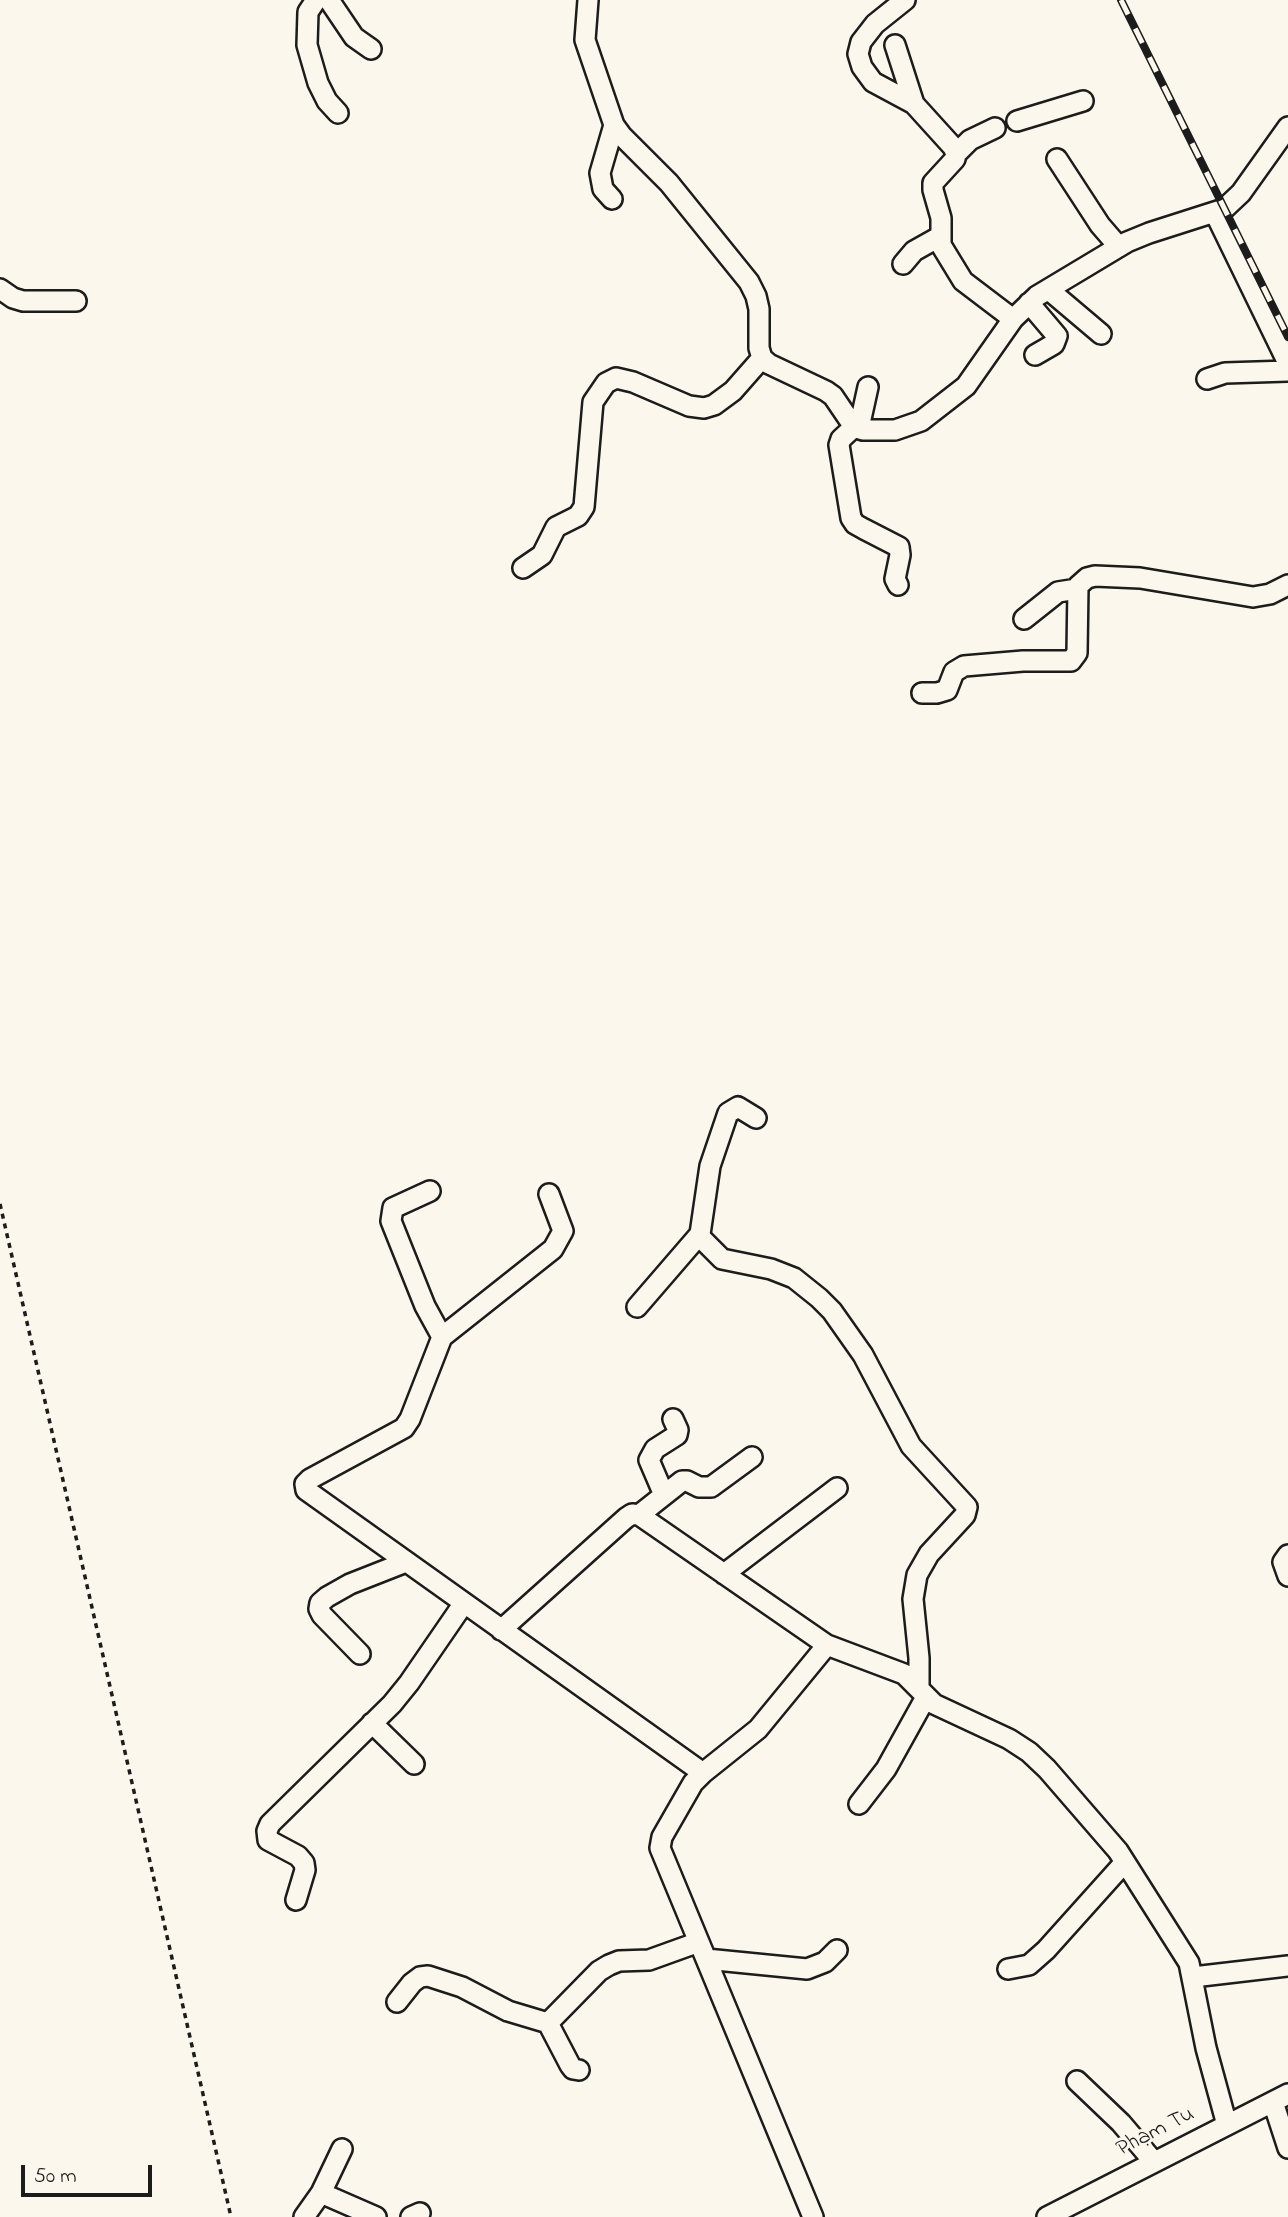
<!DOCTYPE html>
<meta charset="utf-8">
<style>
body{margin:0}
#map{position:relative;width:1288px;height:2217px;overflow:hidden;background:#fbf7ec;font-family:"Indie Flower",sans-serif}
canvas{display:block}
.scale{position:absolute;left:21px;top:2165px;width:131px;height:32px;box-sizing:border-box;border:4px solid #1c1c1c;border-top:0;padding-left:9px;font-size:21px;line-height:24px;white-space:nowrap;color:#1c1c1c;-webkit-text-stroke:5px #fbf7ec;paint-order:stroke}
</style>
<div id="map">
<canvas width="1288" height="2217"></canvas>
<div class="scale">50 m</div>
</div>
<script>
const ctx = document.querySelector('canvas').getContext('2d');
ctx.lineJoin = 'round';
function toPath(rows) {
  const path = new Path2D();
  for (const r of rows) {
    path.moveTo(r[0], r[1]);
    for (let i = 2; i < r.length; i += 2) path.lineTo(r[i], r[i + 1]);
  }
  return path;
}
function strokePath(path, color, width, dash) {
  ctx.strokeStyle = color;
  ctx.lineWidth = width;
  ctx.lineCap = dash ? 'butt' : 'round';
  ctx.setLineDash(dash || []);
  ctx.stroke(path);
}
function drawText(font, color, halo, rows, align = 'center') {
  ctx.font = font + ' "Indie Flower",sans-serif';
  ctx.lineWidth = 6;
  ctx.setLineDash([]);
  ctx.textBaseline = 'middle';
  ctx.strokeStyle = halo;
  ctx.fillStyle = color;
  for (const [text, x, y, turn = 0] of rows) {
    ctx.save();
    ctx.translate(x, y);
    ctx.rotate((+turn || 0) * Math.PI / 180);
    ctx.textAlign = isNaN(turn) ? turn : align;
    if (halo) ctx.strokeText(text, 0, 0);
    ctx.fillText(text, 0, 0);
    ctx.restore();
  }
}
const path = toPath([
 [0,1204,231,2217]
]);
const minor = toPath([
 [316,0,308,12,307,45,318,83,327,101,338,113],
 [329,0,354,37,371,49],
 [588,0,585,40,614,125,622,136,669,183,749,282,756,296,759,309,759,348,762,358,769,364,826,391,833,396,854,427,863,430,895,430,921,421,966,386,1013,319,1037,296,1127,242,1149,233,1224,209,1241,193,1288,127],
 [905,0,875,24,861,42,858,54,862,67,873,82,914,104,953,147,956,154,955,159,933,183,933,190,941,218,941,245,963,281,1013,319],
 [895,45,914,104],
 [1017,121,1083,101],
 [956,154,970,140,995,128],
 [1057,159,1100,225,1119,247],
 [612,199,603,189,600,173,614,125],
 [1215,213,1288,363],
 [903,264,914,251,939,237],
 [0,289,13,298,23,301,76,301],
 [1049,290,1101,334],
 [1029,303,1057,336,1054,344,1035,355],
 [1207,379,1225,373,1288,371],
 [854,427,841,439,839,445,851,518,855,524,864,529,899,547,900,555,895,579,898,585],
 [859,428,868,387],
 [523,568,542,555,556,527,578,516,584,507,593,402,606,383,616,378,633,382,689,406,704,408,714,405,733,391,762,358],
 [1024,619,1058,592,1077,589],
 [922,693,937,693,947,690,954,672,964,666,1023,661,1071,661,1077,653,1078,586,1087,578,1095,576,1140,578,1253,597,1270,594,1288,585],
 [756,1118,738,1107,728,1113,710,1166,700,1234,702,1239,722,1259,771,1269,794,1278,819,1298,832,1311,863,1355,911,1446,967,1507,965,1515,929,1554,917,1575,913,1599,919,1658,919,1689],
 [430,1191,393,1208,391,1221,425,1306,442,1337],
 [549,1194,563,1231,553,1249,442,1337,410,1419,404,1428,310,1479,305,1484,306,1490,703,1773],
 [637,1307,700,1234],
 [664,1495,649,1460,655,1449,677,1435,678,1430,673,1419],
 [639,1515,682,1481,687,1481,699,1487,711,1487,752,1457],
 [1288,1555,1283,1562,1288,1576],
 [724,1574,837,1488],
 [501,1630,626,1518,632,1514,639,1515,827,1645,904,1674,934,1704,1009,1739,1029,1752,1047,1769,1118,1851,1189,1963,1206,2048,1227,2125],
 [360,1654,322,1615,319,1609,320,1603,327,1597,350,1584,406,1562],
 [372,1723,414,1764],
 [859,1804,886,1769,926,1697],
 [296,1900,305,1870,304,1863,298,1856,268,1840,267,1831,270,1824,392,1704,409,1683,464,1603],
 [706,1959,807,1969,825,1962,837,1950],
 [1008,1969,1029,1965,1046,1950,1125,1862],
 [1193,1977,1288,1966],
 [397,2002,412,1983,420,1977,428,1976,462,1987,508,2011,548,2023,599,1971,609,1965,619,1961,649,1960,699,1942],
 [548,2023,570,2065,573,2069,579,2070],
 [1077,2081,1121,2123,1154,2162],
 [1273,2102,1288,2148],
 [321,2193,376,2217],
 [304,2217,321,2193,342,2149],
 [411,2217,420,2213],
 [813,2217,660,1848,662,1837,693,1783,703,1773,758,1729,827,1645],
 [1047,2217,1288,2094]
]);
const rail = toPath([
 [1121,0,1288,337]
]);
const streetNames = [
 ["Phạm Tu",1156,2133,-27]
];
strokePath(minor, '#1c1c1c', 24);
strokePath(path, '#1c1c1c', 3.5, [5, 5]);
strokePath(minor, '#fbf7ec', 19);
strokePath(rail, '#1c1c1c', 8);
strokePath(rail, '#fbf7ec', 5, [16]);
drawText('23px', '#1c1c1c', '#fbf7ec', streetNames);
</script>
